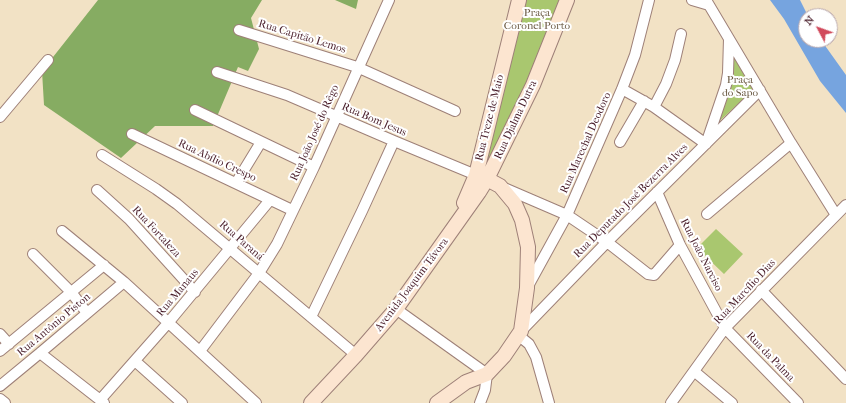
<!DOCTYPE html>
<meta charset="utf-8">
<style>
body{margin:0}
#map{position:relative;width:846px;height:403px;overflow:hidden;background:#f2e2c5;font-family:"IM FELL French Canon",serif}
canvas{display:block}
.north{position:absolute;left:798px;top:8px;width:40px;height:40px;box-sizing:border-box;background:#fff;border:1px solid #b7a5aa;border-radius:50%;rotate:311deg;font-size:11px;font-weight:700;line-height:16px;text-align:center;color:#4a1f2b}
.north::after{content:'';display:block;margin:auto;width:14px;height:18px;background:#d1495b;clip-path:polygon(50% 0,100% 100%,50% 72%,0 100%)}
</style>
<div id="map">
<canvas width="846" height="403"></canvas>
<div class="north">N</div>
</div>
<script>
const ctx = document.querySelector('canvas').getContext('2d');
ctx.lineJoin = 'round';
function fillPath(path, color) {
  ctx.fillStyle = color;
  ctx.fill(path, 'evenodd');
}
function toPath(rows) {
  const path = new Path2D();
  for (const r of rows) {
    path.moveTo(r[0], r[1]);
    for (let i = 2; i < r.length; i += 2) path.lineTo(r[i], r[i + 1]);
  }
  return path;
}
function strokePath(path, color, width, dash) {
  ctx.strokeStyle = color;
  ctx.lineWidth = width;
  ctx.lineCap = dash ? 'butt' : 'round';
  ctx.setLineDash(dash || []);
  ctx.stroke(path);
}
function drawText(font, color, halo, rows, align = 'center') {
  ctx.font = font + ' "IM FELL French Canon",serif';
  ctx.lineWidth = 4;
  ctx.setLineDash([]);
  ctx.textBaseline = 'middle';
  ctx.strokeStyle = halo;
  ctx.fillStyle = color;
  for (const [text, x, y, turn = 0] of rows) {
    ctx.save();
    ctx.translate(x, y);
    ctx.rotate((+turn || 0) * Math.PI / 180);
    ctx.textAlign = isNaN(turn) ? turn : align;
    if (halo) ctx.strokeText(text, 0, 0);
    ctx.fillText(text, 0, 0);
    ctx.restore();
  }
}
const green = toPath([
 [522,0,564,0,491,167,484,165],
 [731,47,754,89,712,128],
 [716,229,743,254,724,274,697,248]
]);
const forest = toPath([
 [98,0,262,0,251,18,259,49,248,71,238,67,213,126,155,126,121,158,44,105,42,71],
 [335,0,358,0,356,9]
]);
const water = toPath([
 [770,0,800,0,808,16,806,16,806,40,821,40,846,75,846,113,820,81,784,19]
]);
const minor = toPath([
 [692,0,709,5],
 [706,0,791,143,836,215],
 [239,30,357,67,455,111],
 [217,72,287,95,394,141,476,175],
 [622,89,654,107,706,144,726,85,728,73,729,39],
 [654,107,666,84,675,60,681,34],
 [195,110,314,167],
 [0,117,48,60],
 [132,134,292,210],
 [620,142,644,101],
 [102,155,156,189,177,204,356,355],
 [236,183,261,142],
 [502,187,567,215,607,242,648,274,654,275,680,245],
 [97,190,129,219,195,292],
 [657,192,680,245,725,328,798,403],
 [707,214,791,143],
 [62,231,124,282,256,403],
 [33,254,71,292,87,313],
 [528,286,567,215,622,89,635,55,649,0],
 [761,290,846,379],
 [396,309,487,374,485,390,480,403],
 [311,317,362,211,394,141],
 [521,331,607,242,760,90],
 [0,334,9,344],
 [518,335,529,344,536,357,549,403],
 [0,351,104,265],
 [200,351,259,273,277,244,314,167,389,0],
 [40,353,104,403],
 [135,361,182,403],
 [695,372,732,403],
 [0,386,40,353,124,282],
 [0,399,5,403],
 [100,400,168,323,270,200],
 [671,403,725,328,846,205]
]);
const secondary = toPath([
 [464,203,476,175,519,0],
 [311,403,356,355,396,309,479,192,487,179,533,85,567,0],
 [437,403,466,382,487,374,504,356,521,331,527,288,528,247,522,220,515,204,500,186,487,179]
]);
const parkNames = [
 ["Praça",537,13],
 ["Coronel Porto",537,26],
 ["Praça",740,80],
 ["do Sapo",740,93]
];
const streetNames = [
 ["Rua Capitão Lemos",302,37,17],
 ["Rua Treze de Maio",490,118,-76],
 ["Rua Bom Jesus",374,120,23],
 ["Rua Djalma Dutra",516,120,-65],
 ["Rua João José do Rêgo",315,133,-66],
 ["Rua Marechal Deodoro",586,143,-66],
 ["Rua Abílio Crespo",217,161,25],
 ["Rua Deputado José Bezerra Alves",631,201,-45],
 ["Rua Fortaleza",156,232,47],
 ["Rua Paraná",241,241,41],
 ["Rua João Narciso",701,255,63],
 ["Avenida Joaquim Távora",412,285,-53],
 ["Rua Marcílio Dias",745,292,-47],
 ["Rua Manaus",178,293,-50],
 ["Rua Antônio Piston",54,325,-40],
 ["Rua da Palma",770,357,46]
];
fillPath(green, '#a9c76f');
fillPath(forest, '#86ac62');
fillPath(water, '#76a4df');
strokePath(minor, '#9e8078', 12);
strokePath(secondary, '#9e8078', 16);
strokePath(minor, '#fff', 10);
strokePath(secondary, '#fce5d0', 14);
drawText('11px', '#6b5a43', '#fff', parkNames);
drawText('11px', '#4a1f2b', '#fff', streetNames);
</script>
